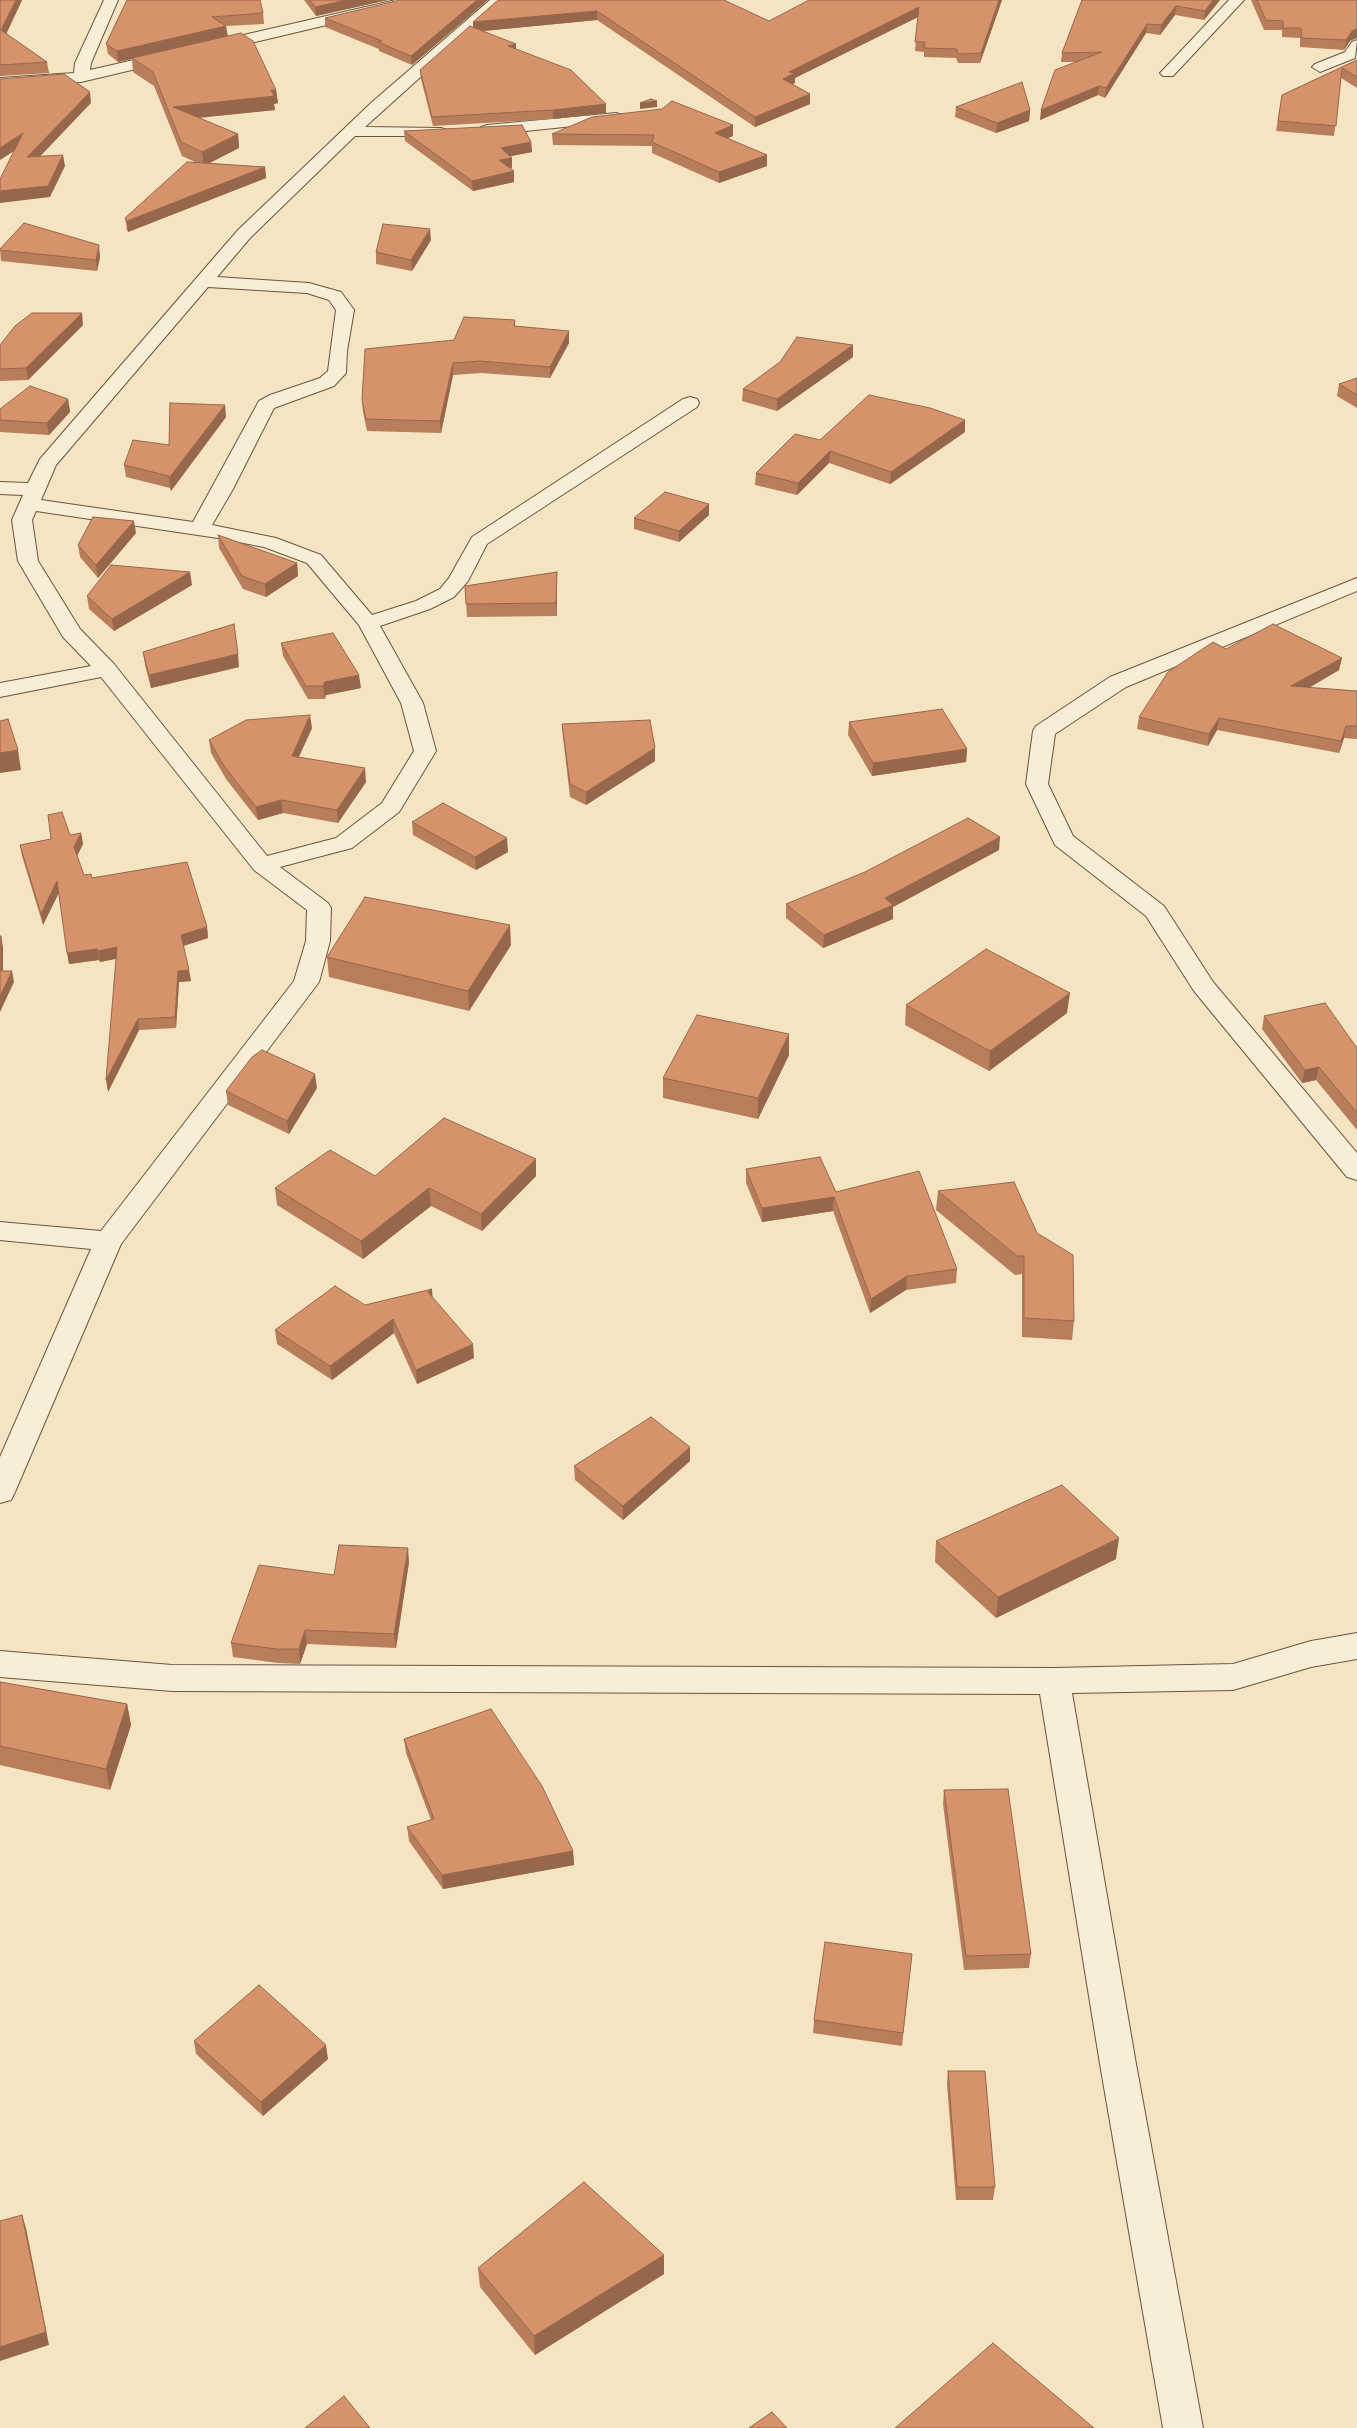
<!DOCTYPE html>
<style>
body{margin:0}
canvas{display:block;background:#f4e4c1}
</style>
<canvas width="1357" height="2428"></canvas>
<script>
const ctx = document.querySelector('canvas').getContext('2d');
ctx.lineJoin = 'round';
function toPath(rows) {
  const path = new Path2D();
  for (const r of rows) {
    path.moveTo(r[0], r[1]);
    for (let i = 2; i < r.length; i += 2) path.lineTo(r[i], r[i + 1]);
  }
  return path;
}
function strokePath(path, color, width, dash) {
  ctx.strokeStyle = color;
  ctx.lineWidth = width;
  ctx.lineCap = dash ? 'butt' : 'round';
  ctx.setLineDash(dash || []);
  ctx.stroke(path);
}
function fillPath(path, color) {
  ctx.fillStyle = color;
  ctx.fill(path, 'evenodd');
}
const minor = toPath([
 [104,0,118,0,91,63,90,70,169,52,174,54,177,57,174,60,81,82,0,88,0,78,74,73,75,63,104,0],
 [396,0,422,0,415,4,213,52,205,47,213,42,396,0],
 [490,0,506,0,365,127,441,128,447,130,449,133,447,136,355,136,250,238,217,277,309,283,341,292,354,310,347,351,346,373,334,386,274,408,233,489,212,525,276,538,321,555,372,615,416,601,440,589,449,578,472,537,683,399,690,397,697,399,699,403,697,407,487,544,468,581,454,597,430,609,380,626,423,703,436,751,399,812,352,848,280,867,328,903,331,908,330,941,319,982,121,1244,15,1492,11,1500,0,1503,0,1457,91,1249,0,1240,0,1222,101,1231,294,981,306,941,307,910,254,870,101,677,0,697,0,683,91,666,63,637,18,561,12,520,23,495,0,494,0,482,28,483,40,459,238,230,371,103,490,0],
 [208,287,307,293,329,300,336,310,328,371,320,378,270,395,259,401,193,522,41,500,56,465,208,287],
 [36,511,218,538,264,547,307,563,359,625,401,703,414,751,382,803,336,838,267,856,114,664,80,629,38,561,32,520,36,511],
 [1229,0,1244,0,1173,76,1163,76,1160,73,1163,70,1229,0],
 [1357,40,1355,58,1320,72,1312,67,1315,64,1345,52,1352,42,1357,40],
 [616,113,622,115,624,118,622,121,487,135,481,133,479,130,481,127,487,125,616,113],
 [1357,578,1357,591,1126,687,1055,734,1048,784,1073,836,1164,906,1213,982,1357,1153,1357,1180,1347,1177,1194,991,1146,916,1055,845,1026,784,1033,731,1036,726,1110,677,1357,578],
 [1357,1633,1357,1659,1311,1667,1233,1690,1072,1693,1136,2064,1203,2428,1163,2428,1100,2064,1040,1694,172,1691,0,1677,0,1651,172,1665,1054,1668,1233,1664,1311,1641,1357,1633]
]);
const wall = toPath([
 [0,0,22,0,6,34,47,62,49,73,0,76],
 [127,0,263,13,264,24,226,26,227,36,276,90,278,103,274,104,275,110,199,118,238,134,239,148,208,163,265,167,266,178,128,232,127,230,125,218,197,163,182,156,154,86,133,72,132,59,118,62,108,54,106,44],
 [304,0,388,0,316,16],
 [488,0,412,65,379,51,379,49,325,27,325,18],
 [498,0,769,21,1002,0,980,63,958,63,956,58,924,57,924,52,915,51,918,17,795,78,795,83,792,84,810,104,755,127,597,20,483,31,516,50,606,113,553,119,433,126,421,79,420,70,473,27],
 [1082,0,1220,0,1204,20,1175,15,1160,35,1146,33,1105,98,1098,95,1040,120,1076,62,1061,62,1062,53],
 [1251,0,1357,0,1350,41,1344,50,1300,47,1300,38,1282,37,1282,30,1264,30],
 [1357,60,1357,88,1341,78,1334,136,1276,131,1282,95],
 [956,107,1030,110,1029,121,996,133,955,117],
 [733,125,733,136,728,138,767,166,719,183,652,153,652,146,553,145,552,134],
 [404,131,531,142,532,152,511,156,512,168,510,168,514,182,473,191,405,141],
 [431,240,412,271,376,264,376,252],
 [0,249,100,257,97,271,1,261],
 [515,320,515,326,569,343,550,378,481,373,453,375,441,433,367,431,363,412,362,400,454,340],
 [83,325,28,380,0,381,0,345],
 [853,345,853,357,777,411,742,401,743,389],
 [1357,378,1357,408,1337,396,1339,384],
 [68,399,70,412,49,435,0,432,0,409],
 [226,417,171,491,170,488,126,477,124,465],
 [965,420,965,432,890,484,829,463,797,495,755,485,756,473,820,440],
 [709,515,679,542,634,529,634,518],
 [136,533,98,578,80,557,78,545],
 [218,535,297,563,298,576,266,597,243,589,219,548],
 [557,572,557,616,467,617,465,586],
 [192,585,114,631,89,609,87,596],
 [281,643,361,688,326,695,325,699,308,699,283,656],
 [1226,649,1339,670,1309,688,1357,691,1357,739,1344,738,1339,753,1217,730,1208,746,1137,729,1139,717],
 [143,652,239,667,151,688,145,665],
 [849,722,967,749,966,762,872,776,848,735],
 [562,724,655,761,586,805,570,797,563,737],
 [312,728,299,757,366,782,338,823,283,813,258,820,226,779,211,753,209,740],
 [412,822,508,852,476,870,413,835],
 [81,833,83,844,77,856,84,875,207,927,208,938,183,946,191,981,179,982,176,1028,139,1030,108,1092,116,959,100,962,99,960,69,964,59,893,43,925,22,856,20,845],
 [999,850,893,907,893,919,823,948,786,918,786,904],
 [511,945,469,1011,329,977,327,957],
 [906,1005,1067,1013,989,1071,905,1025],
 [1264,1016,1357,1048,1357,1130,1316,1080,1302,1083,1262,1029],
 [789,1034,789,1055,758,1119,663,1098,663,1078],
 [317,1088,289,1134,228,1105,226,1091],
 [746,1169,836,1192,957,1269,956,1283,906,1290,870,1313,833,1211,762,1222,746,1183],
 [375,1176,536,1176,482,1231,431,1206,363,1259,277,1205,275,1188],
 [938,1191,1037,1233,1074,1321,1072,1340,1022,1337,1022,1274,1015,1275,936,1210],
 [365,1305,474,1358,417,1384,394,1333,332,1380,277,1344,275,1330],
 [690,1461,623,1520,575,1480,574,1466],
 [936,1541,1116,1559,996,1618,935,1562],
 [409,1562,396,1648,307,1644,300,1664,278,1663,233,1657,231,1643,334,1575],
 [0,1682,127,1704,131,1725,110,1790,0,1765],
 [404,1739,573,1851,574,1865,443,1889,409,1841,407,1827,431,1820,406,1753],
 [944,1790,1031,1954,1029,1968,964,1970,943,1804],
 [912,1954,902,2046,813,2033,814,2020],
 [194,2041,328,2059,263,2116,196,2054],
 [948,2071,995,2187,993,2200,956,2200,947,2084],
 [664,2255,664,2274,535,2355,480,2287,478,2268]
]);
const shadedWall = toPath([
 [16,0,22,0,3,41,1,30],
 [347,0,388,0,316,16,315,7],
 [477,0,488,0,412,65,411,56],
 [999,0,1002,0,980,63,981,53],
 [1213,0,1220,0,1204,20,1205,11],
 [1176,6,1175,15,1160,35,1161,25],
 [919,7,918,17,795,78,795,83,783,89,783,79,789,72],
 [597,11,597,20,473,32,473,22],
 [1147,24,1146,33,1105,98,1106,88],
 [226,26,228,37,118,62,117,51],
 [1357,29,1357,38,1350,41,1344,50,1346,40,1352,31],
 [516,44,516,53,508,46],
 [1099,86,1098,95,1040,120,1041,110],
 [276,90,278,103,274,104,275,110,174,120,173,107],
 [90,92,91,103,29,168,27,157],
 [810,94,810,104,755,127,755,117],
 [657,101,657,107,640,109,640,103],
 [606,104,606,113,553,119,553,110],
 [1030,110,1029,121,996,133,997,123],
 [733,125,733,136,715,143,715,133],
 [23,133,25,144,0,160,0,148],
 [238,134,239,148,204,166,202,152],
 [531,142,532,152,501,158,501,148],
 [63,155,65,166,50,197,0,203,0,191],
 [767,155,767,166,719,183,719,172],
 [512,158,512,168,499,171,499,160],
 [265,167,266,178,128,232,127,221],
 [514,171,514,182,473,191,472,181],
 [430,229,431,240,412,271,411,260],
 [99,245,100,257,97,271,96,260],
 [82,313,83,325,28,380,26,368],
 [569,331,569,343,550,378,550,367],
 [853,345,853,357,777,411,777,399],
 [453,363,453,375,441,433,440,421],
 [68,399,70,412,49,435,47,423],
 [225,405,226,417,171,491,169,478],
 [965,420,965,432,890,484,891,472],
 [830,451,829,463,797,495,798,483],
 [709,504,709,515,679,542,679,531],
 [134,521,136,533,98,578,96,565],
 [297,563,298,576,266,597,265,584],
 [190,572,192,585,114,631,112,619],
 [557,572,557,616,556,603],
 [238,654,239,667,151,688,149,675],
 [1342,658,1339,670,1289,699,1291,686],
 [359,675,361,688,326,695,325,699,323,686,325,682],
 [310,715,312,728,293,769,292,756],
 [1219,718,1217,730,1208,746,1209,734],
 [1346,726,1344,738,1339,753,1341,741],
 [655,748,655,761,586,805,586,792],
 [967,749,966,762,872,776,873,763],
 [18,750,21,770,0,773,0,753],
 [365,768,366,782,338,823,337,810],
 [281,800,283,813,258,820,256,807],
 [81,833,83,844,76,858,74,847],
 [1000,837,999,850,893,907,893,919,823,948,824,935,885,898],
 [507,838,508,852,476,870,475,857],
 [57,881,59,892,43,925,41,914],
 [510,925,511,945,469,1011,468,991],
 [207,927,208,938,183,946,181,935],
 [1,936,3,947,3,982,1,971],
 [117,947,119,958,100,962,98,951],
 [97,949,99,960,69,964,67,953],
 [189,970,191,981,179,982,176,1028,175,1017,178,971],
 [12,971,14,982,0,1012,0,996],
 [1070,993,1067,1013,989,1071,990,1051],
 [138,1019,139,1030,108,1092,106,1080],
 [789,1034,789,1055,758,1119,758,1098],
 [1319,1067,1316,1080,1302,1083,1305,1070],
 [315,1074,317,1088,289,1134,287,1121],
 [536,1159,536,1176,482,1231,481,1214],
 [429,1188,431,1206,363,1259,361,1241],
 [834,1197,833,1211,762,1222,762,1208],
 [907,1276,906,1290,870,1313,871,1299],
 [432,1289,433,1303,428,1292],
 [393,1319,394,1333,332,1380,330,1366],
 [473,1344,474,1358,417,1384,416,1370],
 [690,1447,690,1461,623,1520,623,1506],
 [1119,1538,1116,1559,996,1618,998,1597],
 [408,1548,409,1562,396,1648,394,1634],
 [305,1630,307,1644,300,1664,299,1649],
 [127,1704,131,1725,110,1790,106,1769],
 [573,1851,574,1865,443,1889,442,1875],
 [326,2045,328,2059,263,2116,261,2102],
 [22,2215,26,2228,49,2345,0,2361,0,2347],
 [664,2255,664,2274,535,2355,534,2336]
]);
const building = toPath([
 [0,0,16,0,1,30,47,62,0,65,0,0],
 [127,0,260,0,263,13,212,17,226,26,117,51,106,44,127,0],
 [310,0,347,0,315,7,310,0],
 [400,0,477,0,411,56,378,42,382,41,325,18,400,0],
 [498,0,724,0,769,21,809,0,999,0,981,53,958,54,957,49,924,48,925,42,915,42,919,7,789,72,795,73,783,79,810,94,755,117,597,11,473,22,498,0],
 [1082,0,1213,0,1205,11,1176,6,1161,25,1147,24,1106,88,1099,86,1041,110,1055,70,1102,52,1062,53,1082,0],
 [1257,0,1357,0,1357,29,1352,31,1346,40,1302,38,1301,28,1283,28,1283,21,1266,20,1257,0],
 [470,26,516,44,508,46,571,70,606,104,553,110,432,117,420,70,470,26],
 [241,33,253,41,276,90,271,90,274,96,173,107,238,134,202,152,181,142,153,72,132,58,241,33],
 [1357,60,1357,77,1342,68,1336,126,1278,121,1282,95,1357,60],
 [64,74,90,92,27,157,63,155,48,186,0,191,0,179,23,133,0,148,0,79,64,74],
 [1022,82,1030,110,997,123,956,107,1022,82],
 [651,99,657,101,640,103,651,99],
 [672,101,733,125,715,133,767,155,719,172,652,142,654,135,552,134,592,117,662,109,672,101],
 [522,125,531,142,501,148,512,158,499,160,514,171,472,181,404,131,522,125],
 [187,162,265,167,127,221,125,218,187,162],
 [24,223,99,245,96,260,0,250,0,249,24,223],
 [383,224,430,229,411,260,376,252,383,224],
 [32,313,82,313,26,368,0,369,0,345,15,326,32,313],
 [464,317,515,320,514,326,569,331,550,367,480,361,453,363,440,421,366,419,362,400,365,349,454,340,464,317],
 [797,337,853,345,777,399,743,389,780,362,797,337],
 [1357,378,1357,395,1339,384,1357,378],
 [30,386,68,399,47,423,0,420,0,409,30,386],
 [869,395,930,408,965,420,891,472,830,451,798,483,756,473,795,434,820,440,869,395],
 [170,403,225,405,169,478,169,476,124,465,133,440,169,445,170,403],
 [665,492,709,504,679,531,634,518,665,492],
 [93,517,134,521,96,565,78,545,93,517],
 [218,535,297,563,265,584,242,576,218,535],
 [111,565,190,572,112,619,87,596,111,565],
 [557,572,556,603,466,604,465,586,557,572],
 [234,624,238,654,149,675,143,652,234,624],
 [1273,624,1342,658,1291,686,1357,691,1357,726,1346,726,1341,741,1219,718,1209,734,1139,717,1168,672,1213,642,1226,649,1273,624],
 [333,633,359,675,325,682,323,686,306,686,281,643,333,633],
 [942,709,967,749,873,763,849,722,942,709],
 [310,715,292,756,365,768,337,810,281,800,256,807,224,766,209,740,246,720,310,715],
 [8,719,18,750,0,753,0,721,8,719],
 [650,720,655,748,586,792,570,784,562,724,650,720],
 [443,803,507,838,475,857,412,822,443,803],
 [62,812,70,835,81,833,74,847,84,875,91,874,92,878,187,862,207,927,181,935,189,970,178,971,175,1017,138,1019,106,1080,117,947,98,951,97,949,67,953,57,881,41,914,20,845,51,839,48,815,62,812],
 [968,818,1000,837,885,898,893,905,824,935,786,904,865,872,968,818],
 [365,897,510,925,468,991,327,957,365,897],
 [0,936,1,936,1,971,12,971,0,996,0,936],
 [986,949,1070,993,990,1051,906,1005,986,949],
 [1325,1003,1357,1048,1357,1113,1319,1067,1305,1070,1264,1016,1325,1003],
 [697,1015,789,1034,758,1098,663,1078,697,1015],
 [262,1050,315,1074,287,1121,226,1091,252,1057,262,1050],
 [444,1118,536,1159,481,1214,429,1188,361,1241,275,1188,330,1150,375,1176,444,1118],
 [820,1157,836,1192,919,1171,957,1269,907,1276,871,1299,834,1197,762,1208,746,1169,820,1157],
 [1014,1182,1037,1233,1073,1255,1074,1321,1024,1318,1024,1256,1017,1256,938,1191,1014,1182],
 [335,1286,365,1305,432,1289,428,1292,473,1344,416,1370,393,1319,330,1366,275,1330,335,1286],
 [651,1417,690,1447,623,1506,574,1466,651,1417],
 [1062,1485,1119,1538,998,1597,936,1541,1062,1485],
 [339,1545,408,1548,394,1634,305,1630,299,1649,276,1649,231,1643,259,1565,334,1575,339,1545],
 [0,1682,127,1704,106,1769,0,1746,0,1682],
 [491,1709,542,1786,573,1851,442,1875,407,1827,434,1819,404,1739,491,1709],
 [1008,1789,1031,1954,966,1956,944,1790,1008,1789],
 [825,1942,912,1954,903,2033,814,2020,825,1942],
 [259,1985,326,2045,261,2102,194,2041,259,1985],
 [948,2071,985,2071,995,2187,957,2187,948,2071],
 [584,2182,664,2255,534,2336,478,2268,584,2182],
 [22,2215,46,2332,0,2347,0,2221,22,2215],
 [993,2343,1094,2428,895,2428,993,2343],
 [344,2396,370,2428,305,2428,344,2396],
 [772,2412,787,2428,749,2428,772,2412]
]);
strokePath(minor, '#68563e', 2);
fillPath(minor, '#f8edd7');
fillPath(wall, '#b87e5c');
fillPath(shadedWall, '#96674b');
fillPath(building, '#d6936b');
strokePath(building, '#96674b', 1);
</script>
